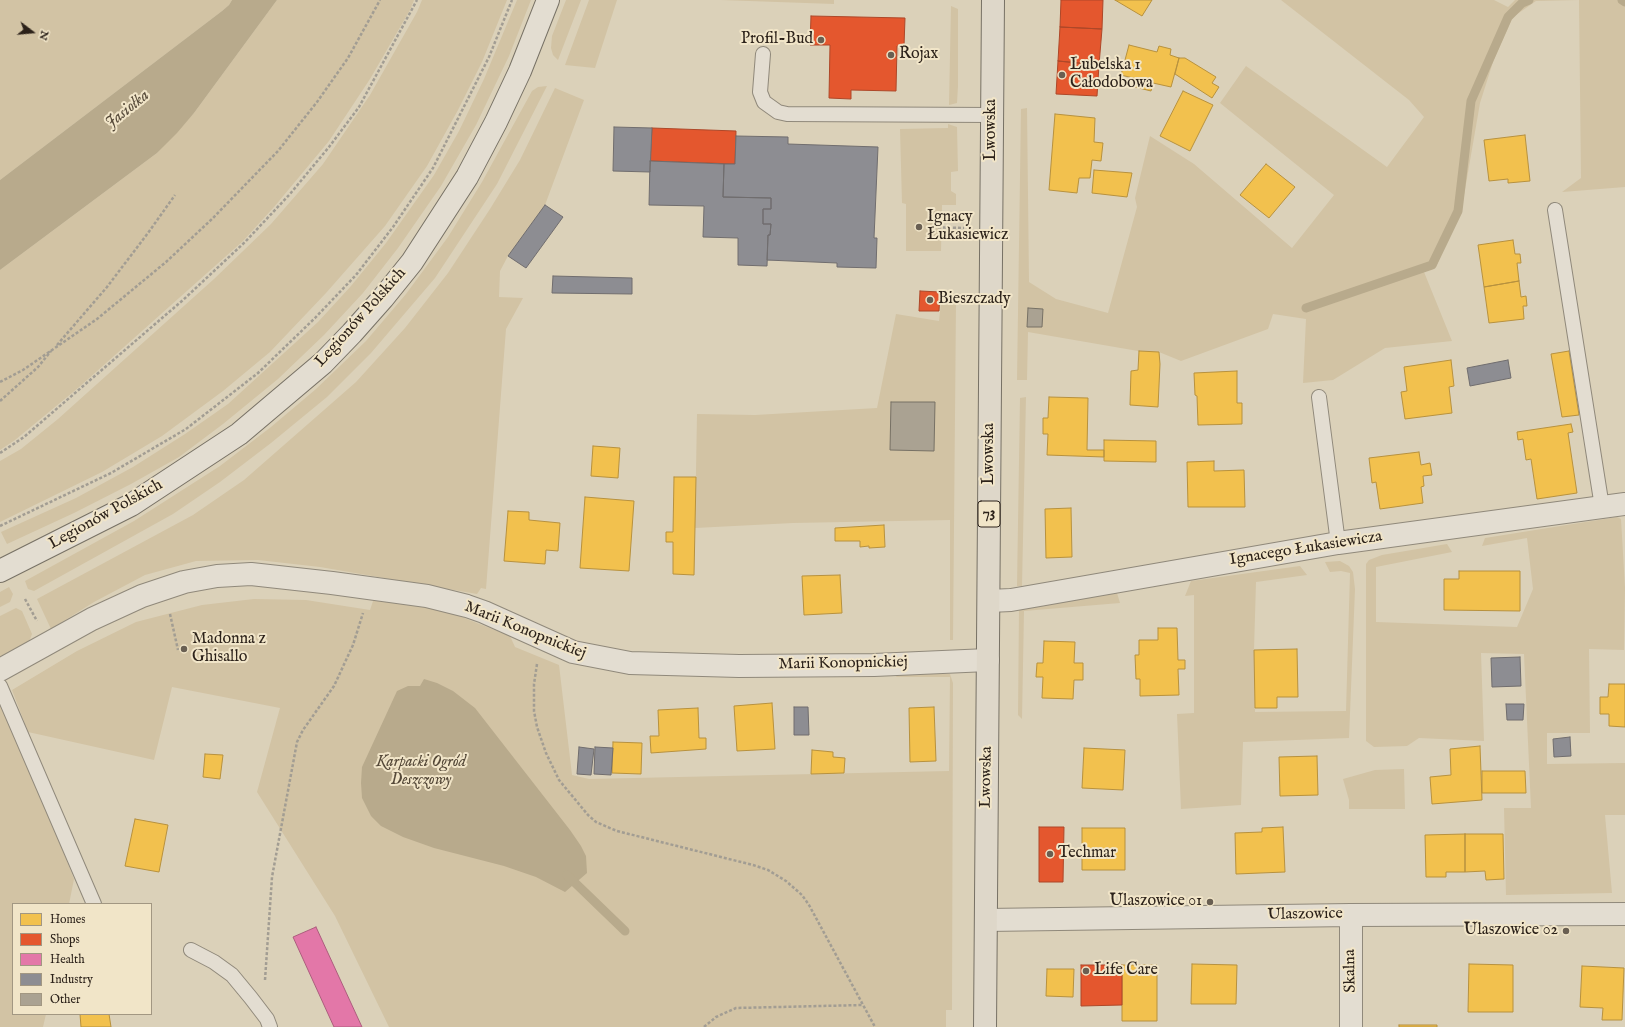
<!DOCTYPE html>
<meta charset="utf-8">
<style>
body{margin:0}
#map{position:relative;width:1625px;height:1027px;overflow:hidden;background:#dbd1b9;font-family:"IM FELL English",serif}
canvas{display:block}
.legend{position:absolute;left:12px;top:903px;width:140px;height:112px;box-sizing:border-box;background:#f1e5c8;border:1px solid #a29782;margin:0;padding:5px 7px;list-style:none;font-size:12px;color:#2c221a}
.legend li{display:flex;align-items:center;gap:8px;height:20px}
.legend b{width:20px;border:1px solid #a29782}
.north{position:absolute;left:12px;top:12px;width:40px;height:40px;-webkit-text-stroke:3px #f1e5c8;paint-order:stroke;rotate:106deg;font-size:11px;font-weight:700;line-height:16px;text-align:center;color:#2c221a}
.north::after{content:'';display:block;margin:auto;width:14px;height:18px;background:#2c221a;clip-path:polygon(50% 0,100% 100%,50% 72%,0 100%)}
</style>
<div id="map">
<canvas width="1625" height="1027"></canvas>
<ul class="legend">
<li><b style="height:11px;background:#f2c14e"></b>Homes</li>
<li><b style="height:11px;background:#e4572e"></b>Shops</li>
<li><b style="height:11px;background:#e377a8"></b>Health</li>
<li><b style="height:11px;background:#8d8d92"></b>Industry</li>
<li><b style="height:11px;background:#aaa292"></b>Other</li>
</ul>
<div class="north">N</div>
</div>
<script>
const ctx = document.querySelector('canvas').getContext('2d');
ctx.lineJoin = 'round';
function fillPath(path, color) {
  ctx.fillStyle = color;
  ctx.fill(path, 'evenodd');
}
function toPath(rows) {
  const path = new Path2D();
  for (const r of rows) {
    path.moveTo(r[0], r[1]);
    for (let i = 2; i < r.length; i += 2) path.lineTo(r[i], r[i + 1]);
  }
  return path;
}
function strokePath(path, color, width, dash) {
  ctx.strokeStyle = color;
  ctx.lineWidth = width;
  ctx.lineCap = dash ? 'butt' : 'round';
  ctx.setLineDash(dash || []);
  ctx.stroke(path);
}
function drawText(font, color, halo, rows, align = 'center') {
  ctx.font = font + ' "IM FELL English",serif';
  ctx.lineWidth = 4;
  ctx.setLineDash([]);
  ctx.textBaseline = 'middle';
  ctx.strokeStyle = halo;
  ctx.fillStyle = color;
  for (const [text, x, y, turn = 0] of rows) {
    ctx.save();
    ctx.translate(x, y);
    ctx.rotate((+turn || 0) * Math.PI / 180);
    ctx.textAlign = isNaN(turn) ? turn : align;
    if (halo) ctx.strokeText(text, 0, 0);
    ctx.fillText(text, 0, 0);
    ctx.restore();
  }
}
const green = toPath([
 [0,0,232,0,229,5,222,11,0,180],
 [277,0,414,0,410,10,370,79,329,141,274,207,243,241,78,388,15,440,0,450,0,270,157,153,194,113],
 [422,0,507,0,482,62,458,110,427,166,385,226,326,293,270,352,223,391,162,436,102,472,0,522,0,461,21,449,58,419,214,279,271,224,323,164,370,95,417,12],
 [517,0,531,0,509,56,476,125,441,186,398,248,363,293,324,335,278,379,223,424,179,457,131,484,74,513,7,544,1,532,76,498,133,467,185,434,228,404,318,322,351,286,386,243,434,175,459,131,484,79],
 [566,0,581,0,558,60,553,55,551,48,552,36],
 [589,0,617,0,595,68,565,65],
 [721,0,834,0,834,4],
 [1281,0,1494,0,1508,7,1515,0,1625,0,1625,187,1562,192,1581,178,1579,0,1536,1,1513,17,1493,62,1480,103,1462,207,1436,267,1424,272,1452,341,1385,348,1333,380,1303,383,1306,319,1273,314,1268,329,1181,361,1159,352,1138,351,1028,332,1027,380,1017,380,1021,109,1027,108,1029,282,1056,299,1108,313,1137,207,1135,198,1150,136,1194,164,1292,248,1334,195,1220,103,1246,66,1387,167,1424,117,1409,100],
 [951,6,958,9,958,86,957,103,949,105],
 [547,86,497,184,435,278,371,353,327,397,271,443,220,482,173,514,34,591,28,589,25,581,134,521,220,466,271,427,316,389,366,341,406,294,448,237,482,182,532,91,538,87],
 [555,88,584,100,545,205,508,256,500,271,499,297,523,298,506,329,486,589,481,588,477,594,320,567,258,560,196,561,145,575,94,602,51,629,37,599,193,515,244,480,356,382,405,328,448,273,490,209,520,160],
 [948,124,957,127,958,171,951,172,951,191,956,194,956,205,942,205,941,251,906,251,906,204,902,203,900,129,948,128],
 [941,302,956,302,953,640,950,640,950,520,793,523,695,528,697,414,755,415,877,408,896,314,939,321],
 [1026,397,1022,586,1017,586,1020,398],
 [1617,517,1621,519,1625,588,1624,650,1589,649,1590,733,1547,733,1547,764,1625,763,1625,815,1605,815,1612,893,1506,895,1504,808,1531,808,1524,654,1481,653,1484,741,1419,738,1407,746,1374,747,1366,741,1366,564,1369,560,1382,555,1447,544,1452,552,1376,567,1376,622,1517,627,1533,589,1527,538,1482,546,1485,538],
 [1340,561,1349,566,1353,572,1355,589,1349,738,1243,742,1241,805,1181,809,1177,714,1194,713,1194,595,1185,596,1191,581,1300,566,1307,575,1256,582,1254,650,1255,712,1346,711,1350,573,1341,571,1330,572,1325,562],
 [9,587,13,594,10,602,0,607,0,592],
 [1117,593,1120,603,1024,611,1022,719,1018,715,1019,609],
 [374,598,423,606,454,614,510,636,515,647,559,665,572,775,589,779,949,771,950,677,896,677,898,674,950,674,953,683,952,1010,946,1010,946,1027,389,1027,335,916,257,792,280,708,172,687,154,760,28,732,12,690,77,651,136,622,202,605,254,599,306,600,370,610],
 [16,608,22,611,32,634,29,642,0,657,0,616],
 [0,705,23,750,74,879,69,904,13,904,13,1014,46,1014,43,1027,0,1027],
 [1404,769,1405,809,1349,809,1349,800,1343,779,1375,770]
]);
const water = toPath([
 [232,0,277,0,194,113,177,133,157,153,0,270,0,180,222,11,229,5],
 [424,679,437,683,453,691,475,708,570,830,581,846,586,856,587,873,565,892,536,877,504,866,434,848,403,837,381,826,371,816,362,798,361,783,362,767,397,691,408,686,420,686]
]);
const homes = toPath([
 [1115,0,1152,0,1142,16,1115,0],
 [1129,45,1157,52,1159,46,1171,49,1170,55,1179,58,1171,87,1153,83,1151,91,1135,87,1137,79,1121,75,1129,45],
 [1179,58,1185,58,1216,77,1212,83,1219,87,1212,98,1175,74,1179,58],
 [1183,91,1213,105,1190,151,1160,136,1183,91],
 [1055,114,1095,118,1094,142,1103,143,1101,161,1092,160,1090,178,1079,178,1077,193,1049,190,1055,114],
 [1525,135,1530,181,1508,183,1508,179,1489,181,1484,140,1525,135],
 [1266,164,1295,187,1269,218,1240,195,1266,164],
 [1094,170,1132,173,1127,197,1092,193,1094,170],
 [1513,240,1515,254,1520,254,1521,263,1517,263,1519,281,1484,287,1478,245,1513,240],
 [1519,281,1521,297,1526,296,1527,306,1523,306,1524,319,1489,323,1484,287,1519,281],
 [1139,351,1159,352,1160,364,1158,407,1130,405,1131,371,1138,370,1139,351],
 [1569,351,1579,415,1562,417,1551,354,1569,351],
 [1451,360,1454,386,1449,387,1452,413,1405,419,1401,392,1407,391,1404,367,1451,360],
 [1237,371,1237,403,1242,403,1242,424,1198,425,1197,396,1195,395,1194,373,1237,371],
 [1049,397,1088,398,1087,450,1104,450,1104,457,1047,455,1048,434,1043,434,1043,418,1048,418,1049,397],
 [1571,424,1573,432,1568,433,1577,493,1537,499,1531,459,1526,460,1523,439,1518,440,1517,432,1571,424],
 [1104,440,1156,441,1156,462,1104,461,1104,440],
 [593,446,620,448,618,478,591,476,593,446],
 [1419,452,1421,465,1430,463,1432,475,1423,476,1424,486,1421,487,1423,503,1380,509,1376,482,1372,483,1369,458,1419,452],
 [1214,461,1214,471,1244,470,1245,507,1188,507,1187,462,1214,461],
 [674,477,696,477,694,575,673,574,673,542,666,542,666,532,673,532,674,477],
 [585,497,634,501,629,571,580,568,585,497],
 [1071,508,1072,557,1046,558,1045,509,1071,508],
 [508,511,529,512,529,520,560,523,558,551,546,550,545,564,504,561,508,511],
 [884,525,885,547,869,548,869,546,860,547,860,541,835,541,835,528,884,525],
 [1459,571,1520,571,1520,611,1444,610,1444,579,1459,579,1459,571],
 [840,575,842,613,804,615,802,576,840,575],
 [1158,628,1177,628,1178,660,1185,660,1185,669,1178,669,1179,695,1140,696,1140,679,1136,679,1135,655,1139,655,1139,640,1158,640,1158,628],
 [1044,641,1075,642,1074,663,1083,663,1083,680,1074,680,1073,699,1042,698,1043,677,1036,677,1037,663,1043,663,1044,641],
 [1297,649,1298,697,1277,697,1277,708,1255,708,1254,650,1297,649],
 [1609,684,1625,684,1625,727,1609,726,1609,714,1600,714,1600,697,1608,697,1609,684],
 [772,703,775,749,737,751,734,706,772,703],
 [934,707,936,761,910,762,909,708,934,707],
 [698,708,699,738,706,738,706,749,651,753,650,736,659,736,658,710,698,708],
 [613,742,642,743,641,774,612,773,613,742],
 [1480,746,1482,800,1432,804,1430,777,1451,775,1450,749,1480,746],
 [1084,748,1125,750,1123,790,1082,788,1084,748],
 [812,750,833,752,833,757,845,758,844,773,811,774,812,750],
 [205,754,223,755,220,779,203,777,205,754],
 [1317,756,1318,795,1280,796,1279,757,1317,756],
 [1482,771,1525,771,1526,793,1482,793,1482,771],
 [135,819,168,825,159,872,125,866,135,819],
 [1283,827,1285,872,1236,874,1235,833,1262,832,1262,828,1283,827],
 [1082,828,1125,828,1125,870,1082,870,1082,828],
 [1465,834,1465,872,1446,872,1446,877,1426,877,1425,835,1465,834],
 [1465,834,1503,834,1504,879,1486,880,1485,871,1465,872,1465,834],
 [1192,964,1237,965,1236,1004,1191,1004,1192,964],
 [1469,964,1513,965,1513,1012,1468,1012,1469,964],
 [1122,965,1157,965,1157,1021,1122,1021,1122,965],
 [1582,966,1624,968,1622,1020,1602,1020,1603,1008,1580,1007,1582,966],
 [1047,969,1074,969,1073,997,1046,996,1047,969],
 [80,1014,109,1014,111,1027,81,1027,80,1014],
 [1399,1025,1437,1025,1437,1027,1399,1027,1399,1025]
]);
const shops = toPath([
 [1061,0,1103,0,1102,29,1060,27,1061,0],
 [811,16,905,18,904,46,897,46,896,91,851,90,851,99,829,98,830,45,810,45,811,16],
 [1060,27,1102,29,1099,65,1058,61,1060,27],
 [1058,61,1099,65,1097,96,1056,94,1058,61],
 [652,128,736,131,735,164,650,161,652,128],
 [920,291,940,292,939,311,919,311,920,291],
 [1039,827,1064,827,1063,882,1039,882,1039,827],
 [1081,965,1122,965,1122,1005,1081,1006,1081,965]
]);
const health = toPath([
 [316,927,362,1027,334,1027,293,937,316,927]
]);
const industry = toPath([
 [614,127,652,128,650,172,613,171,614,127],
 [736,136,788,137,788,144,878,147,874,238,877,238,876,268,837,267,837,263,767,260,768,235,770,235,771,224,763,224,763,209,771,209,771,198,723,197,724,164,735,164,736,136],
 [650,161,724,164,723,197,771,198,771,209,763,209,763,224,771,224,770,235,768,235,767,266,738,265,738,238,703,237,704,206,649,205,650,161],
 [545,205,563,217,526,268,508,256,545,205],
 [553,276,632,278,632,294,552,293,553,276],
 [1508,360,1511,378,1470,386,1467,368,1508,360],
 [1520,657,1521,686,1492,687,1491,658,1520,657],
 [1506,704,1524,704,1523,720,1507,720,1506,704],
 [794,707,808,707,809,735,794,735,794,707],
 [1570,737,1571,756,1554,757,1553,739,1570,737],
 [579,747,594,749,591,775,577,774,579,747],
 [595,747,613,748,611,775,594,774,595,747]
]);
const stream = toPath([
 [1622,0,1625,2],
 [1306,308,1432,265,1458,211,1471,101,1508,17,1522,3,1529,0],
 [567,875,625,931]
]);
const building = toPath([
 [1028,308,1043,309,1042,327,1027,327,1028,308],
 [891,402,935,402,934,451,890,450,891,402]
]);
const path = toPath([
 [928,227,964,228],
 [57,345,107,287,148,233,175,195],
 [0,382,23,370,97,319,166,262,212,219,278,151,317,102,348,58,380,0],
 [0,401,38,367,51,351],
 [0,453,24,437,183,300,245,242,290,194,329,147,359,107,417,0],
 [0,526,111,473,186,429,258,373,315,318,356,275,393,227,433,168,489,57,512,0],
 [25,599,37,621],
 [170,614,178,650],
 [537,664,534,684,534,711,537,727,546,753,559,780,588,815,596,822,617,831,753,865,768,870,786,881,802,895,809,905,875,1027],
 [265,980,272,877,297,742,303,730,334,686,353,645,363,613],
 [704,1027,716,1017,736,1008,863,1005]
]);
const service = toPath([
 [763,54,760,92,764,102,778,112,787,114,992,115],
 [1555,210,1602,507],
 [1319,397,1338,543],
 [0,686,94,904],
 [191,950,214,962,232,975,251,998,267,1019,270,1027]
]);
const minor = toPath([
 [989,601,1011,600,1338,543,1625,504],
 [0,670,92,619,142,596,184,582,217,576,251,574,332,583,427,596,467,606,484,612,573,652,630,663,739,666,874,665,988,660],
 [1351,915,1351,1027],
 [986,920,1351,915,1625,914]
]);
const secondary = toPath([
 [0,571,131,505,239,434,323,363,352,333,383,298,412,262,467,177,496,122,520,71,548,0]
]);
const primary = toPath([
 [985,1027,993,0]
]);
const markers = [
 [821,40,4,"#695f52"],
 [891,55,4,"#695f52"],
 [1062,75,4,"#695f52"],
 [919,227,4,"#695f52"],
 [930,300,4,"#695f52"],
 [184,649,4,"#695f52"],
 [1050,854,4,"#695f52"],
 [1210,902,4,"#695f52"],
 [1566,931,4,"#695f52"],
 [1086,971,4,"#695f52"]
];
const shields = [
 [989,514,22]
];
const shieldNames = [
 ["73",989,514]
];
const poiNames = [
 ["Profil-Bud",813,40,"right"],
 ["Rojax",899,55],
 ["Lubelska 1",1070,66],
 ["Całodobowa",1070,84],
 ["Ignacy",927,218],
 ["Łukasiewicz",927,236],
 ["Bieszczady",938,300],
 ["Madonna z",192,640],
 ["Ghisallo",192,658],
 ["Techmar",1058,854],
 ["Ulaszowice 01",1202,902,"right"],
 ["Ulaszowice 02",1558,931,"right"],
 ["Life Care",1094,971]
];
const streetNames = [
 ["Lwowska",992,130,-90],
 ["Legionów Polskich",361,318,-48],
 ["Lwowska",990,454,-90],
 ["Legionów Polskich",106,515,-29],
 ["Ignacego Łukasiewicza",1306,549,-9],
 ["Marii Konopnickiej",525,631,22],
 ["Marii Konopnickiej",843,664,-1],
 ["Lwowska",987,777,-89],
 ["Ulaszowice",1305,915,-1],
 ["Skalna",1351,971,-91]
];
const parkNames = [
 ["Karpacki Ogród",421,763],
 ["Deszczowy",421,781]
];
const waterNames = [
 ["Jasiołka",128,110,-39]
];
fillPath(green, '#d2c3a4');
fillPath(water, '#b8aa8c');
fillPath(homes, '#f2c14e');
strokePath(homes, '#b7913e', 1);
fillPath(shops, '#e4572e');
strokePath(shops, '#ad4728', 1);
fillPath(health, '#e377a8');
strokePath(health, '#ac5e7d', 1);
fillPath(industry, '#8d8d92');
strokePath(industry, '#706d6e', 1);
strokePath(stream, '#b8aa8c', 9);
fillPath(building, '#aaa292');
strokePath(building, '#777165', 1);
strokePath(service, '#90897b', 16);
strokePath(minor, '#90897b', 24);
strokePath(secondary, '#777165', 24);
strokePath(primary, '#777165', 24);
strokePath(path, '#a29d93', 2.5, [3, 2]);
strokePath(service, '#e3ddd1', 14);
strokePath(minor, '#e3ddd1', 22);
strokePath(secondary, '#e3ddd1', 22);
strokePath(primary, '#ded7c9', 22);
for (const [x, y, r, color] of markers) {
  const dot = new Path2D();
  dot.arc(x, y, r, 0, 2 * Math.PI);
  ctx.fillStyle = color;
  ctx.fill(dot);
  strokePath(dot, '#f1e5c8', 1.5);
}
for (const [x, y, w] of shields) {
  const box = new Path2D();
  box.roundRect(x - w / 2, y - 13, w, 26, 3);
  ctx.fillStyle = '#f1e5c8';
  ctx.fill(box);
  strokePath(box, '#2c221a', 1);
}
drawText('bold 15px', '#2c221a', null, shieldNames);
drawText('16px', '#2c221a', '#f1e5c8', poiNames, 'left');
drawText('16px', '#2c221a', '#f1e5c8', streetNames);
drawText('italic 16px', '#544838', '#f1e5c8', parkNames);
drawText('italic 17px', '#584c3b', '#f1e5c8', waterNames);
</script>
